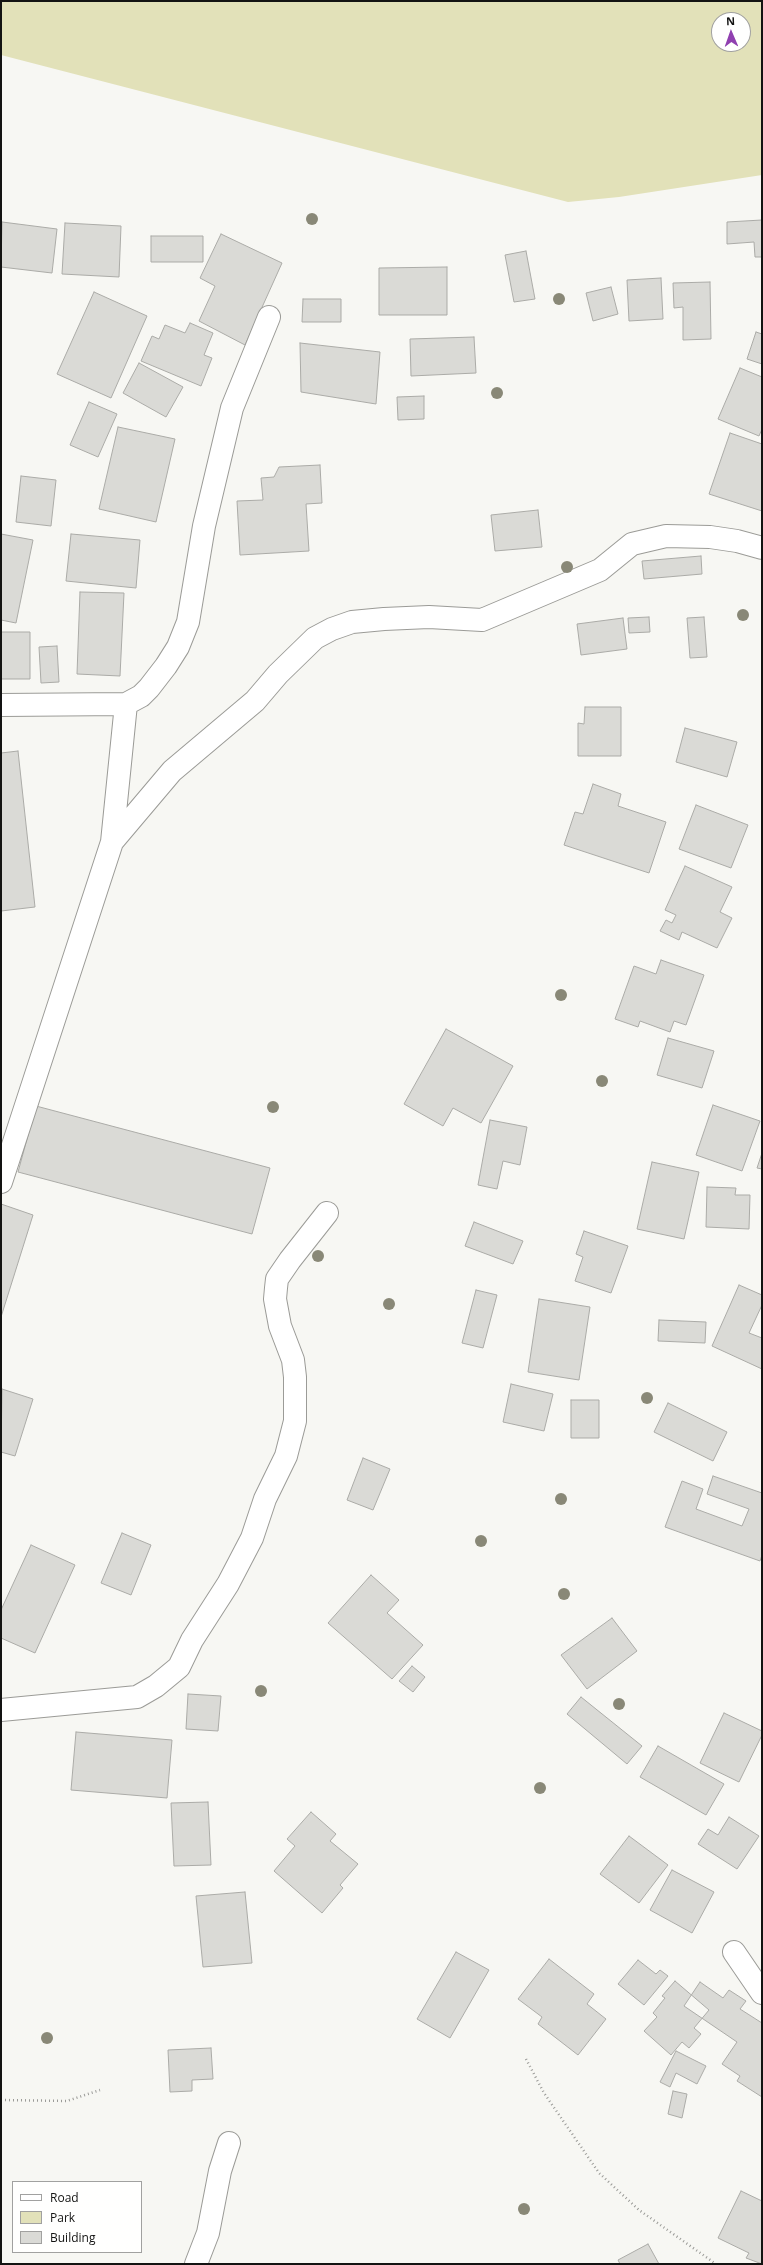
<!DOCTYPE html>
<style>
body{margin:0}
#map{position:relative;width:763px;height:2265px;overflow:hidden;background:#f7f7f3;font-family:"Open Sans",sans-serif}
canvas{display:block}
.frame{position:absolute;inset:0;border:2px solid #131312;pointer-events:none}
.legend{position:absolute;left:12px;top:2181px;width:130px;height:72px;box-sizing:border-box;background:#fffffe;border:1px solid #a1a1a0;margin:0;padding:5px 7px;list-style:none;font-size:12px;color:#131312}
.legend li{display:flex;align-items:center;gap:8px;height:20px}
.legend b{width:20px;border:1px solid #a1a1a0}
.north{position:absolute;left:711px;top:12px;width:40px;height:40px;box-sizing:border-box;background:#fffffe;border:1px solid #a1a1a0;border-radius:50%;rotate:358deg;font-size:11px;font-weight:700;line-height:16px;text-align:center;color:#131312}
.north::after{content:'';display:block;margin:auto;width:14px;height:18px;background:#9040b0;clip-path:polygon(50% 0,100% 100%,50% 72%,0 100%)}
</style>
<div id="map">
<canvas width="763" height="2265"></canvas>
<div class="frame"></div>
<ul class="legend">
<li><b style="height:5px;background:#fff"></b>Road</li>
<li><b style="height:11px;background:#e2e1b9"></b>Park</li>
<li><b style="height:11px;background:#dadad6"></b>Building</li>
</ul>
<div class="north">N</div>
</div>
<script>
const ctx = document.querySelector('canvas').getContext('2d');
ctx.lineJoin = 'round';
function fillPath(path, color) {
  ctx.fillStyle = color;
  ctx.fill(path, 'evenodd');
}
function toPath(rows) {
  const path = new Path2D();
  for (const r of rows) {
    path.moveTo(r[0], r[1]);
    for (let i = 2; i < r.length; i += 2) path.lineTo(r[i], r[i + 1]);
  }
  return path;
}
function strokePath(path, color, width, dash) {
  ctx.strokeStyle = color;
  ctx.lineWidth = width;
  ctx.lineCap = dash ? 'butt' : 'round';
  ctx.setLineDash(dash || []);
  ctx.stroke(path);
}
const green = toPath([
 [1,1,762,1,762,175,619,197,568,202,1,55],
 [719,20,743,20,743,44,719,44]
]);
const building = toPath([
 [762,220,762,257,755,257,754,242,727,244,727,222,762,220],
 [2,222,57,229,52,273,1,267,2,222],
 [65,223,121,226,119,277,62,274,65,223],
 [221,234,282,263,245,345,199,321,215,286,200,278,221,234],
 [151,236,203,236,203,262,151,262,151,236],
 [526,251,535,299,514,302,505,255,526,251],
 [447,267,447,315,379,315,379,268,447,267],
 [661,278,663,319,629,321,627,280,661,278],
 [710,282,711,339,683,340,683,307,674,308,673,283,710,282],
 [611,287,618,314,593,321,586,293,611,287],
 [94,292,147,316,111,398,57,374,94,292],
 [303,299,341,299,341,322,302,322,303,299],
 [190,323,213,333,204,355,212,358,201,386,141,361,152,336,159,339,165,325,185,333,190,323],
 [756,332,762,334,762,364,747,359,756,332],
 [474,337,476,373,411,376,410,339,474,337],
 [300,343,380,352,376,404,301,392,300,343],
 [139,363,183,387,166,417,123,393,139,363],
 [740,368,762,377,762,429,759,436,718,419,740,368],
 [424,396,424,419,398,420,397,397,424,396],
 [89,402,117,414,98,457,70,445,89,402],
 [118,427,175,439,156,522,99,509,118,427],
 [730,433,762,444,762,511,709,494,730,433],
 [320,465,322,503,306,504,309,551,240,555,237,501,263,500,261,478,274,477,279,467,320,465],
 [21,476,56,480,51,526,16,522,21,476],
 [538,510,542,547,495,551,491,515,538,510],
 [1,534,33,540,16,623,1,620,1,534],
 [71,534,140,540,136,588,66,581,71,534],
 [701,556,702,574,644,579,642,561,701,556],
 [80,592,124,593,120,676,77,674,80,592],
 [649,617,650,632,629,633,628,618,649,617],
 [704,617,707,657,690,658,687,618,704,617],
 [623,618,627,649,581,655,577,624,623,618],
 [1,632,30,632,30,679,1,679,1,632],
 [57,646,59,682,41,683,39,647,57,646],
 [585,707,621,707,621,756,578,756,578,723,584,724,585,707],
 [685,728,737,742,727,777,676,762,685,728],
 [18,751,35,907,1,911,1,753,18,751],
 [593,784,621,794,618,806,666,822,649,873,564,845,575,812,583,814,593,784],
 [696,805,748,825,731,868,679,849,696,805],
 [685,866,732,887,720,912,732,918,717,948,682,932,679,940,660,931,666,920,672,923,676,915,665,910,685,866],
 [661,960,704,975,686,1025,674,1021,670,1032,640,1021,638,1027,615,1019,634,966,656,974,661,960],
 [446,1029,513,1066,481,1123,453,1108,443,1126,404,1104,446,1029],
 [668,1038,714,1051,702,1088,657,1075,668,1038],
 [713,1105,760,1121,742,1171,696,1155,713,1105],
 [36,1106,270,1168,252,1234,18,1172,36,1106],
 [490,1120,527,1127,520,1165,503,1161,497,1189,478,1185,490,1120],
 [762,1153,762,1169,757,1168,762,1153],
 [652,1162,699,1172,684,1239,637,1229,652,1162],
 [707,1187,736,1188,735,1195,750,1195,749,1229,706,1227,707,1187],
 [1,1204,33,1215,1,1317,1,1204],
 [474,1222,523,1241,513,1264,465,1246,474,1222],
 [584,1231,628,1246,611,1293,575,1281,583,1257,576,1254,584,1231],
 [739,1285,762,1295,762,1305,749,1333,762,1338,762,1369,712,1346,739,1285],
 [476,1290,497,1295,483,1348,462,1343,476,1290],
 [539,1299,590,1307,579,1380,528,1372,539,1299],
 [659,1320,706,1322,705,1343,658,1341,659,1320],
 [511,1384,553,1394,544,1431,503,1422,511,1384],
 [2,1389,33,1399,15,1456,1,1452,2,1389],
 [571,1400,599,1400,599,1438,571,1438,571,1400],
 [668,1403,727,1432,713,1461,654,1432,668,1403],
 [363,1458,390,1469,373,1510,347,1500,363,1458],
 [713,1476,762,1493,762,1555,760,1561,665,1527,682,1481,703,1489,696,1509,742,1526,749,1509,707,1494,713,1476],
 [122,1533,151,1545,131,1595,101,1583,122,1533],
 [31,1545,75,1565,35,1653,1,1638,1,1610,31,1545],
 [371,1575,399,1600,387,1613,423,1645,392,1679,328,1623,371,1575],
 [612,1618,637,1651,587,1689,561,1655,612,1618],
 [412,1666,425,1677,413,1692,399,1681,412,1666],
 [188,1694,221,1696,218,1731,186,1729,188,1694],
 [581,1697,642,1746,627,1764,567,1714,581,1697],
 [724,1713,762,1731,762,1735,739,1782,700,1763,724,1713],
 [76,1732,172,1740,167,1798,71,1790,76,1732],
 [658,1746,724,1784,706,1815,640,1777,658,1746],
 [208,1802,211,1865,174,1866,171,1803,208,1802],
 [311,1812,336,1834,330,1841,358,1864,340,1885,343,1888,322,1913,274,1871,295,1846,287,1839,311,1812],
 [729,1817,759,1836,737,1869,698,1844,708,1829,718,1835,729,1817],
 [629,1836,668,1865,639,1903,600,1874,629,1836],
 [672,1870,714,1892,692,1933,650,1910,672,1870],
 [245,1892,252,1963,203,1967,196,1896,245,1892],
 [456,1952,489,1970,450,2038,417,2019,456,1952],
 [549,1959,594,1994,587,2004,606,2019,578,2055,538,2024,542,2017,518,1999,549,1959],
 [638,1960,656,1974,660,1970,668,1976,644,2005,618,1984,638,1960],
 [675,1981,709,2010,694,2028,701,2034,689,2048,682,2042,671,2055,644,2031,657,2017,653,2013,665,1998,662,1996,675,1981],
 [700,1982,723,1998,729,1990,746,2001,740,2009,762,2023,762,2097,737,2081,740,2076,722,2064,737,2042,684,2006,700,1982],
 [211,2048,213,2079,192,2080,192,2091,170,2092,168,2050,211,2048],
 [676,2051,706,2066,697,2084,676,2073,670,2087,660,2082,676,2051],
 [673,2091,687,2094,682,2118,668,2114,673,2091],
 [741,2191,762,2201,762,2264,746,2258,749,2253,718,2238,741,2191],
 [648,2244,659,2264,620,2264,618,2260,648,2244]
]);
const path = toPath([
 [526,2059,544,2093,599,2173,639,2210,716,2264],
 [1,2100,67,2101,100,2090]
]);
const minor = toPath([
 [1,705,126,704,141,696,149,688,166,666,178,647,188,622,204,526,232,408,269,317],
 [112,842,172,771,255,701,278,674,315,638,332,629,352,622,384,619,429,617,482,620,600,570,632,544,666,536,710,537,737,541,762,548],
 [1,1182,112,842,126,704],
 [1,1710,137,1697,156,1686,179,1667,192,1640,228,1584,252,1538,265,1499,286,1456,295,1421,295,1377,293,1360,280,1326,275,1299,276,1288,277,1279,290,1260,327,1213],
 [734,1952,762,1993],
 [196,2264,208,2233,220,2171,229,2143]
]);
const trees = [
 [312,219],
 [559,299],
 [497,393],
 [567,567],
 [743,615],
 [561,995],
 [602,1081],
 [273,1107],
 [318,1256],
 [389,1304],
 [647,1398],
 [561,1499],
 [481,1541],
 [564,1594],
 [261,1691],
 [619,1704],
 [540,1788],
 [47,2038],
 [524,2209]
];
fillPath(green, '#e2e1b9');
fillPath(building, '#dadad6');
strokePath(building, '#ababa7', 1);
strokePath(minor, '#9b9b97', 24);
strokePath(path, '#9a9a97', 2.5, [1, 3]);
strokePath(minor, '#fff', 22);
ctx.fillStyle = '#898877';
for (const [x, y] of trees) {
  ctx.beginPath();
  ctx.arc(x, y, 6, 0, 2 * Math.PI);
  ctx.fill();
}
</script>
